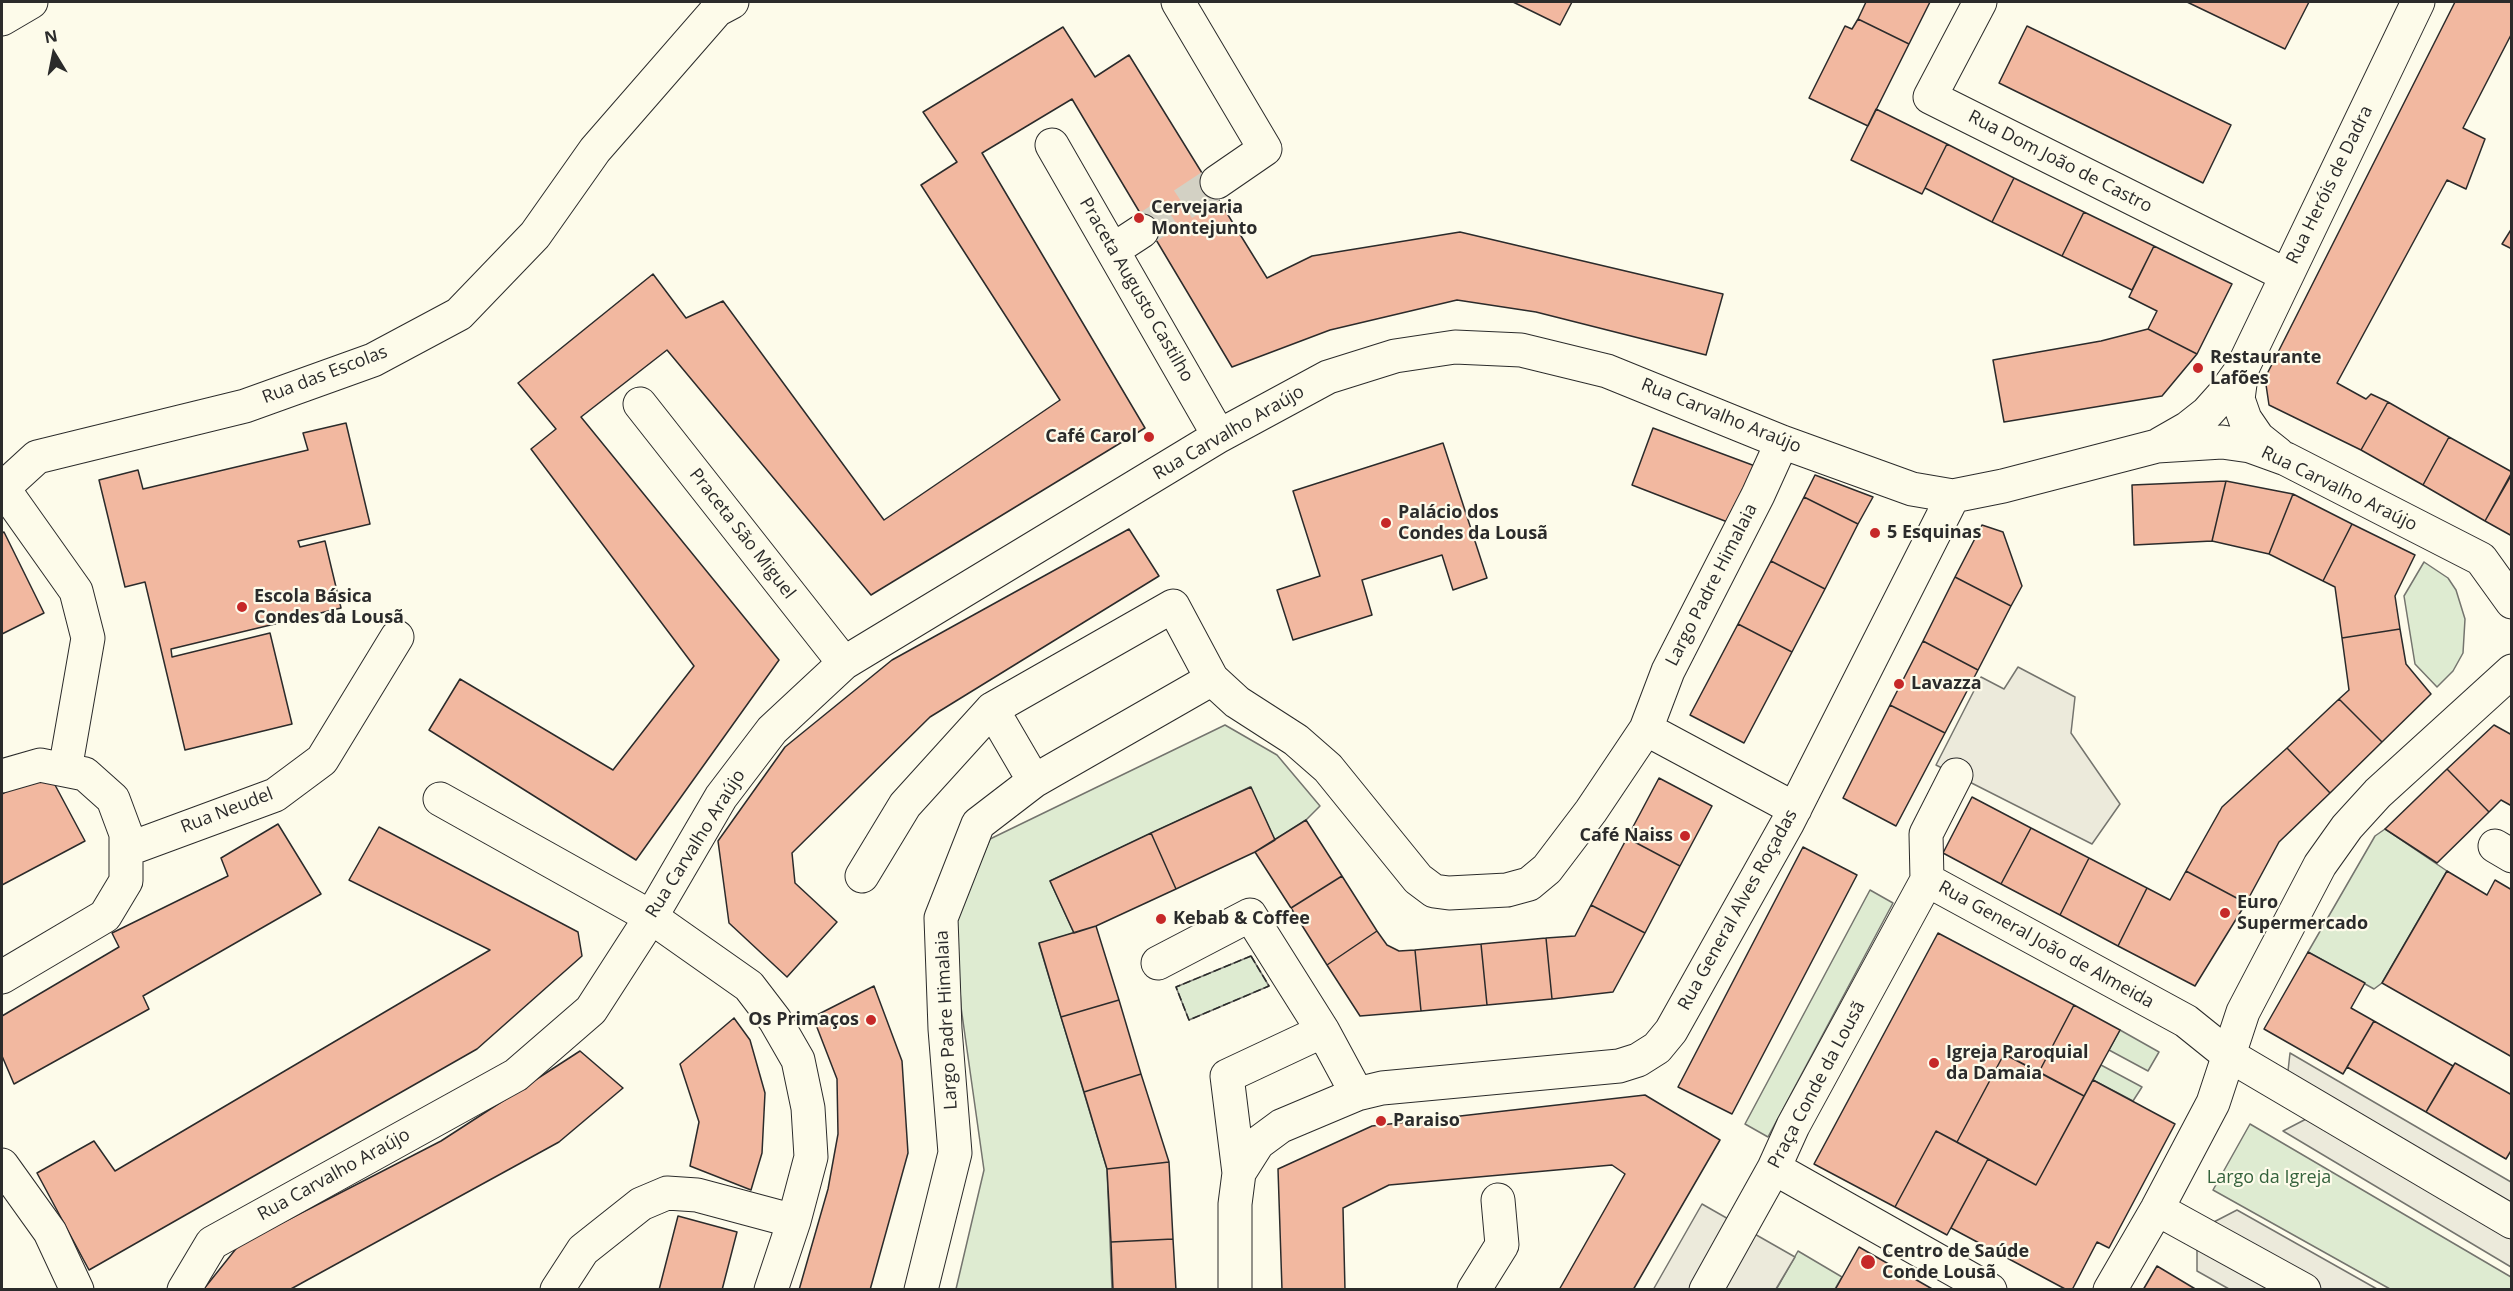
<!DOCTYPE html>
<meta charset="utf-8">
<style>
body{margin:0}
#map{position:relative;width:2513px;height:1291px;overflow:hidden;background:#fdfbea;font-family:"Open Sans",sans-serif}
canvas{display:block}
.frame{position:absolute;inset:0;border:3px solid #2b2b2b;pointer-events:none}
.north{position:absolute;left:24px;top:24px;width:60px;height:60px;-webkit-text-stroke:4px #fdfbea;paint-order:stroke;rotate:350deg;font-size:16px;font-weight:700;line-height:24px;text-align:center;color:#2b2b2b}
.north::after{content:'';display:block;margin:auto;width:21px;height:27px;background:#2b2b2b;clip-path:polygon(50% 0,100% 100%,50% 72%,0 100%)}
</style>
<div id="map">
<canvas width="2513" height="1291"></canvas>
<div class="frame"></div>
<div class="north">N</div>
</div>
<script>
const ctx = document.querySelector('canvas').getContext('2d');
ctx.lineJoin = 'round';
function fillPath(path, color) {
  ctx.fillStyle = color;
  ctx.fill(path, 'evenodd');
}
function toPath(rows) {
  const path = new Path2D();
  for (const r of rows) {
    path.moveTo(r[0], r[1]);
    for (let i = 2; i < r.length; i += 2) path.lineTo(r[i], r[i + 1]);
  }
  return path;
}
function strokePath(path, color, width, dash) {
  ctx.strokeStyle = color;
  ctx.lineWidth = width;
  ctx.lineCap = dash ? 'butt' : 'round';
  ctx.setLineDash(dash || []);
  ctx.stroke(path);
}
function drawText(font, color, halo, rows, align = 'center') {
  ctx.font = font + ' "Open Sans",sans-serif';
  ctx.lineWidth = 4.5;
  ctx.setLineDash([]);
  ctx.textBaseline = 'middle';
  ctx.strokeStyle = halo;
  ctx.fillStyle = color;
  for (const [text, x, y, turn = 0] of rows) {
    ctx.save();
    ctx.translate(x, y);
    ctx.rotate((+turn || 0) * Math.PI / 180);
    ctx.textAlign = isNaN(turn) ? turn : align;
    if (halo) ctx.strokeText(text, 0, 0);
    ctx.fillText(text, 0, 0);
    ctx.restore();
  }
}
const green = toPath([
 [2424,562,2448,578,2456,590,2465,619,2463,653,2453,671,2437,687,2415,664,2404,596,2424,562],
 [1225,725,1277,755,1320,806,1306,820,1275,840,1250,787,1050,881,1074,933,1039,944,1107,1169,1112,1289,956,1289,984,1170,961,1007,956,921,990,839,1225,725],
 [2385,829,2447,871,2382,983,2374,989,2308,952,2375,836,2385,829],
 [1870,890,1893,903,1768,1137,1745,1124,1870,890],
 [1251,956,1269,986,1189,1020,1176,987,1251,956],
 [2120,1030,2159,1052,2148,1071,2109,1050,2120,1030],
 [2101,1065,2142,1087,2133,1101,2093,1080,2101,1065],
 [2250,1124,2511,1277,2511,1289,2390,1289,2213,1190,2250,1124],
 [1798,1251,1842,1277,1835,1289,1776,1290,1798,1251]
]);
const parking = toPath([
 [2018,667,2075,697,2071,733,2120,804,2092,844,1936,765,1981,677,2004,689,2018,667],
 [2290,1053,2511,1182,2511,1208,2287,1080,2290,1053],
 [2308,1118,2511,1238,2511,1267,2283,1131,2308,1118],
 [1702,1204,1795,1257,1776,1289,1653,1290,1702,1204],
 [2237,1210,2377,1289,2320,1289,2208,1225,2237,1210],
 [2197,1242,2283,1289,2229,1289,2197,1271,2197,1242]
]);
const building = toPath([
 [1513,2,1572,2,1560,25,1513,2],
 [1866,2,1930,2,1909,44,1858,19,1866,2],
 [2187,2,2309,2,2285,49,2187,2],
 [2455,2,2512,2,2512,33,2463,128,2485,139,2466,189,2447,180,2337,383,2366,399,2371,394,2388,402,2361,450,2269,405,2265,378,2455,2],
 [1858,19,1909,44,1868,126,1809,98,1845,26,1852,29,1858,19],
 [2027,26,2231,125,2203,183,1999,83,2027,26],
 [1063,27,1095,77,1129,55,1267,278,1312,256,1460,232,1723,294,1706,355,1536,312,1457,300,1330,330,1232,367,1072,99,982,153,1145,428,871,595,667,350,581,417,779,660,636,860,429,730,460,679,613,770,694,666,531,449,556,429,518,383,653,274,686,318,723,301,884,520,1060,400,921,185,957,162,923,112,1063,27],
 [1876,109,1947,144,1922,194,1851,160,1876,109],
 [1947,144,2014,178,1992,222,1925,188,1947,144],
 [2014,178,2084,212,2062,256,1992,222,2014,178],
 [2084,212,2154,246,2132,290,2062,256,2084,212],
 [2512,228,2512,249,2502,244,2512,228],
 [2154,246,2232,284,2197,354,2148,329,2157,311,2129,297,2154,246],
 [2148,329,2197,354,2162,396,2004,422,1993,360,2101,341,2148,329],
 [2388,402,2449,437,2423,485,2361,450,2388,402],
 [346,423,370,524,298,541,300,547,325,541,341,608,171,649,172,657,270,633,292,724,185,750,145,582,125,587,99,480,138,470,143,489,308,450,303,433,346,423],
 [1653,428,1755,466,1730,523,1632,485,1653,428],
 [2449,437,2512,472,2485,521,2423,485,2449,437],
 [1443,443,1487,578,1453,590,1442,555,1362,580,1372,615,1293,640,1277,590,1320,576,1293,491,1443,443],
 [2512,474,2512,536,2485,521,2512,474],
 [1815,475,1873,497,1858,524,1804,497,1815,475],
 [2226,481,2293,494,2269,554,2212,541,2226,481],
 [2226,481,2212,541,2134,545,2132,485,2226,481],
 [2293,494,2352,524,2323,581,2269,554,2293,494],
 [1804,497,1858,524,1825,589,1771,561,1804,497],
 [2352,524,2415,555,2395,596,2400,629,2342,638,2335,587,2323,581,2352,524],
 [1982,525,2003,532,2022,586,2011,606,1955,577,1982,525],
 [1129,529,1159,576,930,717,792,853,795,883,837,922,787,977,729,923,718,841,785,747,892,660,1129,529],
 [4,532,44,613,2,634,2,533,4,532],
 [1771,561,1825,589,1792,652,1738,624,1771,561],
 [1955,577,2011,606,1978,670,1923,641,1955,577],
 [1738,624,1792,652,1744,743,1690,715,1738,624],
 [2400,629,2406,664,2431,694,2382,742,2339,699,2349,690,2342,638,2400,629],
 [1923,641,1978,670,1945,733,1890,705,1923,641],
 [2339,699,2382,742,2330,793,2287,748,2339,699],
 [1890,705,1945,733,1896,826,1843,798,1890,705],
 [2494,725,2512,735,2512,803,2510,805,2501,800,2489,812,2447,769,2494,725],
 [2287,748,2330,793,2279,842,2246,903,2186,871,2222,807,2287,748],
 [2447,769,2489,812,2437,863,2385,829,2447,769],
 [47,770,85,841,2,885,2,794,47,770],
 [1659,778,1712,806,1680,866,1627,838,1659,778],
 [1251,787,1275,840,1255,852,1176,889,1151,833,1251,787],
 [1972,797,2031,828,2001,884,1943,853,1972,797],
 [1306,820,1342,876,1291,908,1255,852,1306,820],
 [278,824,321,894,143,996,149,1009,14,1084,2,1056,2,1016,119,947,112,933,228,876,221,858,278,824],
 [379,827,578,932,582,956,477,1049,89,1270,37,1173,94,1141,115,1171,490,950,349,880,379,827],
 [2031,828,2089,858,2060,915,2001,884,2031,828],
 [1151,833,1176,889,1096,926,1074,933,1050,881,1151,833],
 [1627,838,1680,866,1645,933,1591,905,1627,838],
 [1803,847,1857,875,1732,1114,1678,1087,1803,847],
 [2089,858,2147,888,2118,946,2060,915,2089,858],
 [2186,871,2246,903,2195,986,2118,946,2147,888,2170,900,2186,871],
 [2447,871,2487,895,2495,880,2512,890,2512,1057,2382,983,2447,871],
 [1342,876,1377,931,1327,965,1291,908,1342,876],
 [1591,905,1645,933,1613,992,1552,999,1546,938,1575,936,1591,905],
 [1096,926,1119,1000,1061,1017,1039,943,1096,926],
 [1377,931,1387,945,1399,951,1415,950,1421,1011,1360,1016,1327,965,1377,931],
 [1938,933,2074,1005,2039,1072,2004,1054,1957,1142,1936,1131,1895,1207,1814,1164,1938,933],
 [1546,938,1552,999,1487,1005,1481,944,1546,938],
 [1481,944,1487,1005,1421,1011,1415,950,1481,944],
 [2308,952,2365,983,2351,1008,2374,1021,2343,1074,2264,1029,2308,952],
 [874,986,902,1061,908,1153,870,1290,799,1290,828,1189,838,1134,837,1079,813,1017,874,986],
 [1119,1000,1141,1074,1084,1092,1061,1017,1119,1000],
 [2074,1005,2120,1030,2084,1096,2039,1072,2074,1005],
 [734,1018,750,1040,765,1093,762,1153,751,1190,690,1166,699,1122,680,1064,734,1018],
 [2374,1021,2453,1066,2426,1112,2347,1067,2374,1021],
 [580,1051,623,1088,559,1142,289,1290,203,1290,239,1245,441,1141,580,1051],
 [2004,1054,2084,1096,2036,1185,1957,1142,2004,1054],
 [2455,1063,2512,1095,2512,1149,2506,1159,2426,1112,2455,1063],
 [1141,1074,1169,1162,1107,1169,1084,1092,1141,1074],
 [2093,1080,2175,1124,2109,1248,2097,1242,2072,1290,2067,1290,1951,1228,1988,1159,2036,1185,2093,1080],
 [1645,1095,1720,1140,1633,1290,1559,1290,1625,1174,1612,1165,1389,1185,1343,1208,1345,1290,1282,1290,1278,1169,1372,1126,1645,1095],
 [1936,1131,1988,1159,1947,1235,1895,1207,1936,1131],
 [1169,1162,1173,1239,1111,1242,1107,1169,1169,1162],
 [678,1216,737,1232,722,1290,659,1290,678,1216],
 [1173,1239,1176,1290,1113,1290,1111,1242,1173,1239],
 [1859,1247,1934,1290,1835,1290,1859,1247],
 [2157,1266,2197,1290,2143,1290,2157,1266]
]);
const minorTunnel = toPath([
 [1142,231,1217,182]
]);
const minor = toPath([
 [1178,2,1265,149,1217,182],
 [1980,2,1930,97,2286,275],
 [2,19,31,2],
 [1052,145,1219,436],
 [1113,250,1142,231],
 [2242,369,2238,399,2245,419,2258,438,2278,454],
 [640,404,844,663],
 [2160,444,2188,428,2207,413,2224,394,2242,369,2418,2],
 [3,488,76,591,88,638,65,770],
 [2,489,37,457,245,406,373,360,459,314,535,235,595,150,717,10,732,2],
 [992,709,1173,606,1212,679],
 [1646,729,1795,809],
 [1956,775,1926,834,1927,880,2186,1021,2227,1054,2512,1222],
 [2,776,40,765,85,774,113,799,126,834,126,881,105,916,2,977],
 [440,799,651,917,749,986,775,1020,798,1060,808,1108,811,1157,794,1221,771,1290],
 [2495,846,2512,856],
 [126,850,275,795,322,760,397,637],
 [862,876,905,805,992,709,1034,781],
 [1158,963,1250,915,1323,1031,1227,1076,1239,1173,1235,1204,1235,1290],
 [1323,1031,1357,1094],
 [2,1165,50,1232,77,1290],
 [1774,1168,1990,1290],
 [1239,1173,1258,1143,1281,1126,1357,1094,1382,1088,1619,1066,1638,1060,1657,1048,1671,1031,1787,824,1953,496],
 [2157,1209,2304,1290],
 [184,1290,212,1243,516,1075,591,1010,651,917,721,797,772,730,844,663,1219,436,1328,377,1395,356,1455,347,1521,350,1607,371,1782,442,1912,489,1953,496,2003,486,2157,446,2222,442,2250,446,2286,459,2481,559,2512,602],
 [557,1290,583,1250,641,1204,667,1193,697,1195,794,1221],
 [921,1290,955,1153,945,1029,941,918,978,824,1034,781,1212,679,1237,702,1296,740,1328,768,1418,879,1434,891,1449,893,1507,890,1529,884,1547,869,1591,811,1646,729,1668,671,1758,495,1782,442],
 [1474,1290,1502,1245,1498,1200],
 [1706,1290,1774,1168,1793,1126,1927,880],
 [2110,1290,2157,1209,2213,1103,2243,1012,2320,865,2347,827,2378,793,2512,671]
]);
const fence = toPath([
 [1251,956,1269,986,1189,1020,1176,987,1251,956]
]);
const markers = [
 [1139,218,6,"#c62828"],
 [2198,368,6,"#c62828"],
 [1149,437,6,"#c62828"],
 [1386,523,6,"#c62828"],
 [1875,533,6,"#c62828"],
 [242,607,6,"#c62828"],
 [1899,684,6,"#c62828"],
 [1685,836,6,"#c62828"],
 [2225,913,6,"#c62828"],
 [1161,919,6,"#c62828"],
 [871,1020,6,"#c62828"],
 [1934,1063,6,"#c62828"],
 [1381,1121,6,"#c62828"],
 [1868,1262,8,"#c62828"]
];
const streetNames = [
 ["Rua Dom João de Castro",2060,162,27],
 ["Rua Heróis de Dadra",2330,185,-64],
 ["Praceta Augusto Castilho",1136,290,60],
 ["Rua das Escolas",325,375,-21],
 ["Rua Carvalho Araújo",1721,416,22],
 ["Rua Carvalho Araújo",1229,433,-30],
 ["Rua Carvalho Araújo",2339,489,26],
 ["Praceta São Miguel",742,534,52],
 ["Largo Padre Himalaia",1712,585,-63],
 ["Rua Neudel",227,811,-21],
 ["Rua Carvalho Araújo",696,844,-58],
 ["Rua General Alves Roçadas",1738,910,-61],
 ["Rua General João de Almeida",2046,945,29],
 ["Largo Padre Himalaia",947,1020,-93],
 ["Praça Conde da Lousã",1817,1085,-62],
 ["Rua Carvalho Araújo",334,1175,-29]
];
const poiNames = [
 ["Cervejaria",1151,208],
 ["Montejunto",1151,229],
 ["Restaurante",2210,358],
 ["Lafões",2210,379],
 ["Café Carol",1137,437,"right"],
 ["Palácio dos",1398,513],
 ["Condes da Lousã",1398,534],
 ["5 Esquinas",1887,533],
 ["Escola Básica",254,597],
 ["Condes da Lousã",254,618],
 ["Lavazza",1911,684],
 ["Café Naiss",1673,836,"right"],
 ["Euro",2237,903],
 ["Supermercado",2237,924],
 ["Kebab & Coffee",1173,919],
 ["Os Primaços",859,1020,"right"],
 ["Igreja Paroquial",1946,1053],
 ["da Damaia",1946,1074],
 ["Paraiso",1393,1121],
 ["Centro de Saúde",1882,1252],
 ["Conde Lousã",1882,1273]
];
const parkNames = [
 ["Largo da Igreja",2269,1178]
];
fillPath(green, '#deebd1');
strokePath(green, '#74746e', 1.5);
fillPath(parking, '#eceadb');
strokePath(parking, '#74746e', 1.5);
fillPath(building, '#f2b8a0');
strokePath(building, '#2b2b2b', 1.5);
strokePath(minorTunnel, '#d3d1c4', 33, [33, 16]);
strokePath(minor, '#2b2b2b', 35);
strokePath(minor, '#fdfbea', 33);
strokePath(fence, '#2b2b2b', 1.5, [8, 3]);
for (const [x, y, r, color] of markers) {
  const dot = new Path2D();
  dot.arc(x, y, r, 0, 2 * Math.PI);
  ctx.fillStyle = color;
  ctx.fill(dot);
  strokePath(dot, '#fdfbea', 2);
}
drawText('18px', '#2b2b2b', '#fdfbea', streetNames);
drawText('bold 18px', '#2b2b2b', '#fdfbea', poiNames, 'left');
drawText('18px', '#34623c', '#fdfbea', parkNames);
</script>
